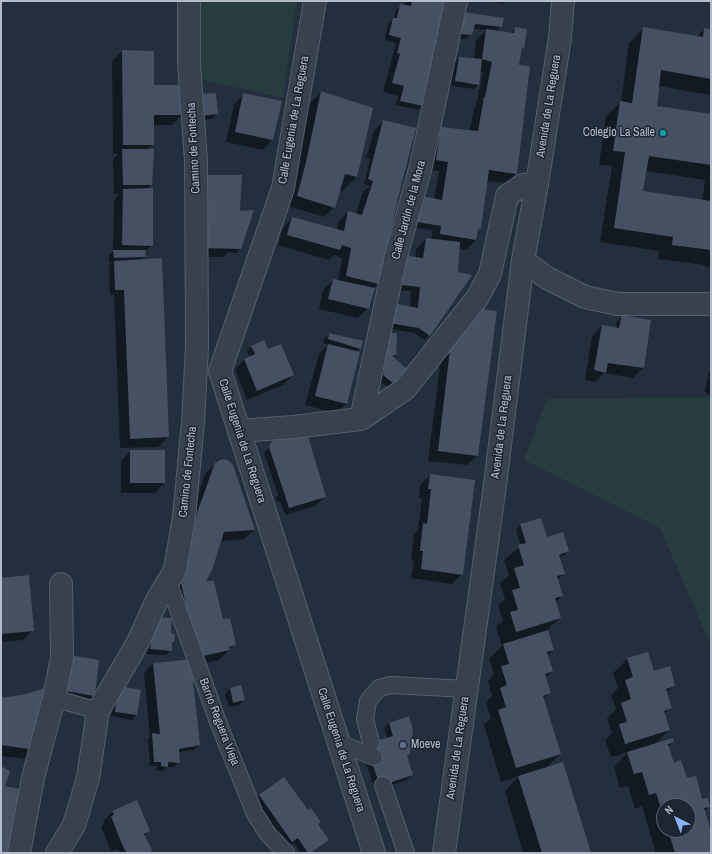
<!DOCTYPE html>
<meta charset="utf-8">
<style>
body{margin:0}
#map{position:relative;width:712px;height:854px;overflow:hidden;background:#242f3e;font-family:"Archivo Narrow",sans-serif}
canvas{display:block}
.frame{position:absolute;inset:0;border:2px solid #b4bcc9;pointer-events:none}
.north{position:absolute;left:656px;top:798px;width:40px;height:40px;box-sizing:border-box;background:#1d2633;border:1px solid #59626f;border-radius:50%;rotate:318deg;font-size:11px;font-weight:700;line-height:16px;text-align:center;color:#b4bcc9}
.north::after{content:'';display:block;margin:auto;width:14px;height:18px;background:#8ab4f8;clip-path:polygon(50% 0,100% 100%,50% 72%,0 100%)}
</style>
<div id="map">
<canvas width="712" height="854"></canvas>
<div class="frame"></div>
<div class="north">N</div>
</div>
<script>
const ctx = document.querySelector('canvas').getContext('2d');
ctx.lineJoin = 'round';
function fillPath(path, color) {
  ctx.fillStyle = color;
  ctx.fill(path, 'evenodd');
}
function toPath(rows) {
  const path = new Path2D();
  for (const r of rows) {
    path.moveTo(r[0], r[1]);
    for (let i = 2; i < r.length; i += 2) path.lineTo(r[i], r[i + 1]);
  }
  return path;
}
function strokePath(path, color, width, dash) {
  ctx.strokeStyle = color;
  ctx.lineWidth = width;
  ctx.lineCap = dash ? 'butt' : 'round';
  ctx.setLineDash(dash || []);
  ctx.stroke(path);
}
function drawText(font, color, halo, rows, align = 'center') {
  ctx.font = font + ' "Archivo Narrow",sans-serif';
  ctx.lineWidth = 3;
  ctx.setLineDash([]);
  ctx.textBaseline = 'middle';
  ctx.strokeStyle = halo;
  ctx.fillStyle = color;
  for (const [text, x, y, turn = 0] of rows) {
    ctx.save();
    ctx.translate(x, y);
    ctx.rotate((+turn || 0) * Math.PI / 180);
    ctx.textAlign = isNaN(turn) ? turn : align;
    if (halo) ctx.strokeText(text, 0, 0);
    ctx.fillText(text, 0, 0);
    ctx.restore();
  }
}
const green = toPath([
 [197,1,297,1,283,98,198,79],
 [711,397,711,646,660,528,524,460,547,399]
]);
const shadow = toPath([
 [405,1,445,1,424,90,422,106,418,110,396,105,398,96,383,92,396,43,385,40,388,24,394,18,396,10,401,6,404,6],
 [489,1,506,1,503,4],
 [458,18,501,26,496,31,510,33,516,28,523,48,521,51,518,66,516,174,506,183,487,181,480,228,477,231,476,240,466,250,459,248,429,335,425,340,414,333,385,328,410,307,411,291,396,290,396,273,415,258,416,249,426,239,431,240,433,230,412,227,434,199,439,171,427,170,431,138,441,128,470,131,474,108,476,105,483,72,480,71,478,85,474,89,451,86,454,63,459,58,474,60,476,40,486,30,473,29,471,34,466,39,457,39],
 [644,28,697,37,704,29,711,30,711,95,658,86,656,107,711,115,711,268,705,267,705,265,658,259,659,251,600,242,612,166,599,165,606,116,621,102,629,43],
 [646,171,705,180,702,201,642,192],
 [122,51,153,86,182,115,172,125,153,125,153,144,147,150,151,185,146,190,152,245,145,253,144,257,141,260,168,437,158,447,120,448,114,294,110,295,109,266,113,262,109,263,109,255,113,251,114,200,119,194,114,194,113,159,118,154,113,154,112,61],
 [321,92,357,177,342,191,339,190,334,207,324,217,288,206,307,106],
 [244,94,272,140,263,150,226,142,234,104],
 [199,95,217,114,212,119,196,120],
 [383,121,399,189,385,256,378,284,373,289,368,308,358,318,319,309,323,290,333,280,338,281,342,258,334,255,329,260,278,245,283,228,292,218,337,230,338,222,348,212,356,214,363,192,370,186,364,184,370,159,366,158,374,131],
 [239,210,241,248,236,253,228,252,223,257,193,257],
 [622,317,643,368,633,378,604,373,595,382,585,380,592,336,602,326,616,328,617,321],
 [329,334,360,348,356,352,346,404,336,413,305,405,319,354,328,345,323,343,324,339],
 [460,337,477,456,467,465,428,461,441,359],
 [385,339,395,354,392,357,405,369,389,388,378,380],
 [251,347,266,349,293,375,283,385,247,400,235,369,245,359,250,357,247,351],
 [711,369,711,395,705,392,709,371],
 [274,441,325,497,315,506,286,515,285,512,284,513,281,503,277,502,276,498,278,495,264,453],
 [130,451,164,483,155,493,121,493,121,461],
 [225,460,254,530,244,539,221,541,205,580,222,620,235,644,219,660,192,666,192,682,199,745,194,750,178,752,178,762,174,767,167,767,162,771,156,771,157,766,150,766,148,739,150,737,144,673,153,663,188,660,172,592,189,520,205,474,218,461],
 [430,475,462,574,452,584,411,578,414,561,411,560,414,534,418,530,422,499,419,498,420,485],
 [520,525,568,551,563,556,559,557,564,574,557,580,562,596,556,602,560,618,547,630,553,650,547,656,552,671,545,678,550,693,543,699,560,754,545,769,590,853,523,853,505,791,519,776,501,782,484,725,491,718,486,703,492,696,488,681,494,674,489,659,502,646,496,627,503,621,498,605,505,599,500,583,509,575,504,560,521,546,516,530],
 [1,579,33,630,23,640,1,642],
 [149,623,170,633,173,641,171,643,171,650,166,655,146,654],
 [627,659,674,685,666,693,671,708,664,714,669,730,654,745,673,742,668,747,673,764,701,801,709,806,704,811,711,834,711,853,656,853,642,806,635,809,628,786,620,788,614,767,628,752,611,757,605,740,612,733,607,718,616,709,611,695,618,688,613,673],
 [664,806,688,806,688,830,664,830],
 [98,661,94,696,84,706,55,701],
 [230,689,244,700,239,705,229,707,225,694],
 [140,691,136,715,132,720,111,716,115,692],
 [1,699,35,750,25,759,1,756],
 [389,723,406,756,412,775,407,780,375,790,362,750,388,739,384,728],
 [259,795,307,812,328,840,312,853,301,853,294,843,282,851,264,826,269,821,255,800],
 [113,811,149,831,144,836,148,853,128,853,125,847,123,847,126,853,120,853,118,849,111,851,101,827,104,824,103,821]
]);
const building = toPath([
 [412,1,446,1,425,91,423,106,400,101,404,86,392,83,400,54,397,53,401,38,389,35,393,18,397,18,400,4,411,6],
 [463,12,504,18,502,27,475,24,472,35,461,34],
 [515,27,527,29,524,49,522,48,519,65,530,66,517,174,489,170,481,229,478,229,476,240,440,234,441,226,417,222,422,196,442,200,448,162,436,160,441,127,478,131,484,97,485,97,492,62,482,59,486,29,514,33],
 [643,27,703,37,704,28,711,29,711,79,661,70,657,106,711,114,711,165,649,156,643,191,711,201,711,250,672,245,673,237,614,228,625,152,613,151,620,101,632,103],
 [122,50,154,51,154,85,182,85,183,115,154,115,154,145,123,145],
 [459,57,482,59,479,85,455,81],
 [321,91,373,108,357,177,345,174,335,208,297,196,306,162],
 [216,93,218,114,200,116,198,94],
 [243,93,282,101,273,140,235,132],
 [383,120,416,128,400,190,379,284,346,276,351,248,342,245,340,250,287,235,292,217,344,231,348,211,362,215,373,181,368,179],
 [122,149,154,149,152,185,123,185],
 [205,175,242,175,240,211,254,210,241,249,202,248],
 [153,188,153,246,122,245,123,189],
 [426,238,460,242,458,272,472,275,430,336,419,328,389,323,392,303,418,308,420,287,401,285,405,269,400,269,403,255,423,258],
 [113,250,146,250,145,257,114,258],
 [162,258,169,437,130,439,124,290,115,290,114,261],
 [333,279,375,288,369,309,328,299],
 [482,309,497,311,478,456,438,451,450,349,469,326],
 [622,315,651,320,644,368,608,363,606,373,594,370,602,325,619,328],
 [329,333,363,341,361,349,328,339],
 [389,333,396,333,397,336,396,354,392,356,407,369,394,384,383,375],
 [264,340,268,349,281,344,294,375,257,391,244,359,255,354,251,346],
 [328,344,360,352,347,404,315,396],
 [308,436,326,497,289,508,269,447,273,440],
 [130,450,165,450,165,483,130,483],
 [222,459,228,460,233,465,255,530,224,532,212,570,206,581,214,581,223,619,230,618,236,645,229,647,230,650,199,657,190,627,181,582,185,559,198,510,215,463],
 [430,474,475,480,463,575,421,569,423,551,420,551,423,523,427,524,431,489,428,489],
 [541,518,547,537,563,532,569,551,559,555,565,574,557,576,563,596,555,598,561,618,516,632,510,612,518,610,512,590,520,588,514,568,524,565,518,545,526,543,520,524],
 [29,575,34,631,1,634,1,578],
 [154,617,172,618,171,633,175,634,174,642,172,642,172,651,150,649],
 [548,630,554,650,547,652,553,671,545,674,551,693,543,696,561,754,516,768,498,710,506,707,500,688,507,685,501,666,509,664,503,644],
 [648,652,654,671,670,666,675,686,666,689,672,708,664,711,670,730,625,744,619,724,627,722,621,703,631,699,625,680,633,677,627,658],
 [69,655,99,660,95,696,65,691],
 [193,659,194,681,193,681,200,745,179,749,180,763,168,762,168,767,161,766,161,762,154,762,152,733,160,734,153,663],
 [241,685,245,700,233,703,230,688],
 [119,686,141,690,137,715,115,712],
 [45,688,36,750,1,745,1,698,26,694],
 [409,716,413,730,410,754,407,756,413,775,380,786,366,744,393,736,389,723],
 [673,738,674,742,668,744,674,763,681,760,687,778,696,776,702,799,708,798,710,807,704,808,711,831,711,852,706,853,675,853,668,830,688,830,688,806,664,806,664,817,656,793,649,795,642,772,634,774,627,752],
 [563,762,591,853,542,853,518,776],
 [1,766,10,771,5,786,19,789,12,853,1,853],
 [284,777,308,810,311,808,321,822,318,824,329,840,311,853,308,853,298,838,292,842,259,795],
 [137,800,150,831,144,834,152,850,149,853,127,853,121,842,111,816,114,815,112,811]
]);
const service = toPath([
 [168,581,218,722,255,814,268,834,286,853],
 [54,698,98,711],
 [339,743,374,757],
 [371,743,365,719,368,701,379,688,391,685,467,689],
 [383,785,406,853]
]);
const minor = toPath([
 [523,260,547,278,585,297,618,304,711,304],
 [361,419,395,260,421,166,456,1],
 [239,431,293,427,361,419,405,389,478,297,490,274,507,196,523,185,537,184],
 [19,853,33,778,54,698,62,658,61,584],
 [57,853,74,825,88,778,98,711,138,642,157,600,175,570,184,517,193,423,197,347,196,160,189,64,189,1]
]);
const tertiary = toPath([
 [315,1,283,188,220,371,374,853],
 [444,853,495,485,523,260,537,184,560,38,563,1]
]);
const markers = [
 [663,133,4,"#0f9aa8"],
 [403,745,4,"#5c6f8a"]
];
const streetNames = [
 ["Avenida de La Reguera",549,106,-81],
 ["Calle Eugenia de La Reguera",294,120,-80],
 ["Camino de Fontecha",194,148,-93],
 ["Calle Jardín de la Mora",409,210,-75],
 ["Avenida de La Reguera",502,427,-83],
 ["Calle Eugenia de La Reguera",242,441,72],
 ["Camino de Fontecha",188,472,-84],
 ["Barrio Reguera Vieja",219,722,69],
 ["Avenida de La Reguera",458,748,-82],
 ["Calle Eugenia de La Reguera",341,750,72]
];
const poiNames = [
 ["Colegio La Salle",655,133],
 ["Moeve",411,745,"left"]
];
fillPath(green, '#263c3f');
fillPath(shadow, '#0007');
fillPath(building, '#455162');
strokePath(service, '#565f6c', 18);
strokePath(minor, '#565f6c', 24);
strokePath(tertiary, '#565f6c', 24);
strokePath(service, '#38414e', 16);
strokePath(minor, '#38414e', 22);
strokePath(tertiary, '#38414e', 22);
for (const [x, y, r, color] of markers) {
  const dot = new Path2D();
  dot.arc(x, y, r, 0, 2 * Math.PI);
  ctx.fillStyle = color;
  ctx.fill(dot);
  strokePath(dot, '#1d2633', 1.5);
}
drawText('12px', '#b4bcc9', '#1d2633', streetNames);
drawText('12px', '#b4bcc9', '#1d2633', poiNames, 'right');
</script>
